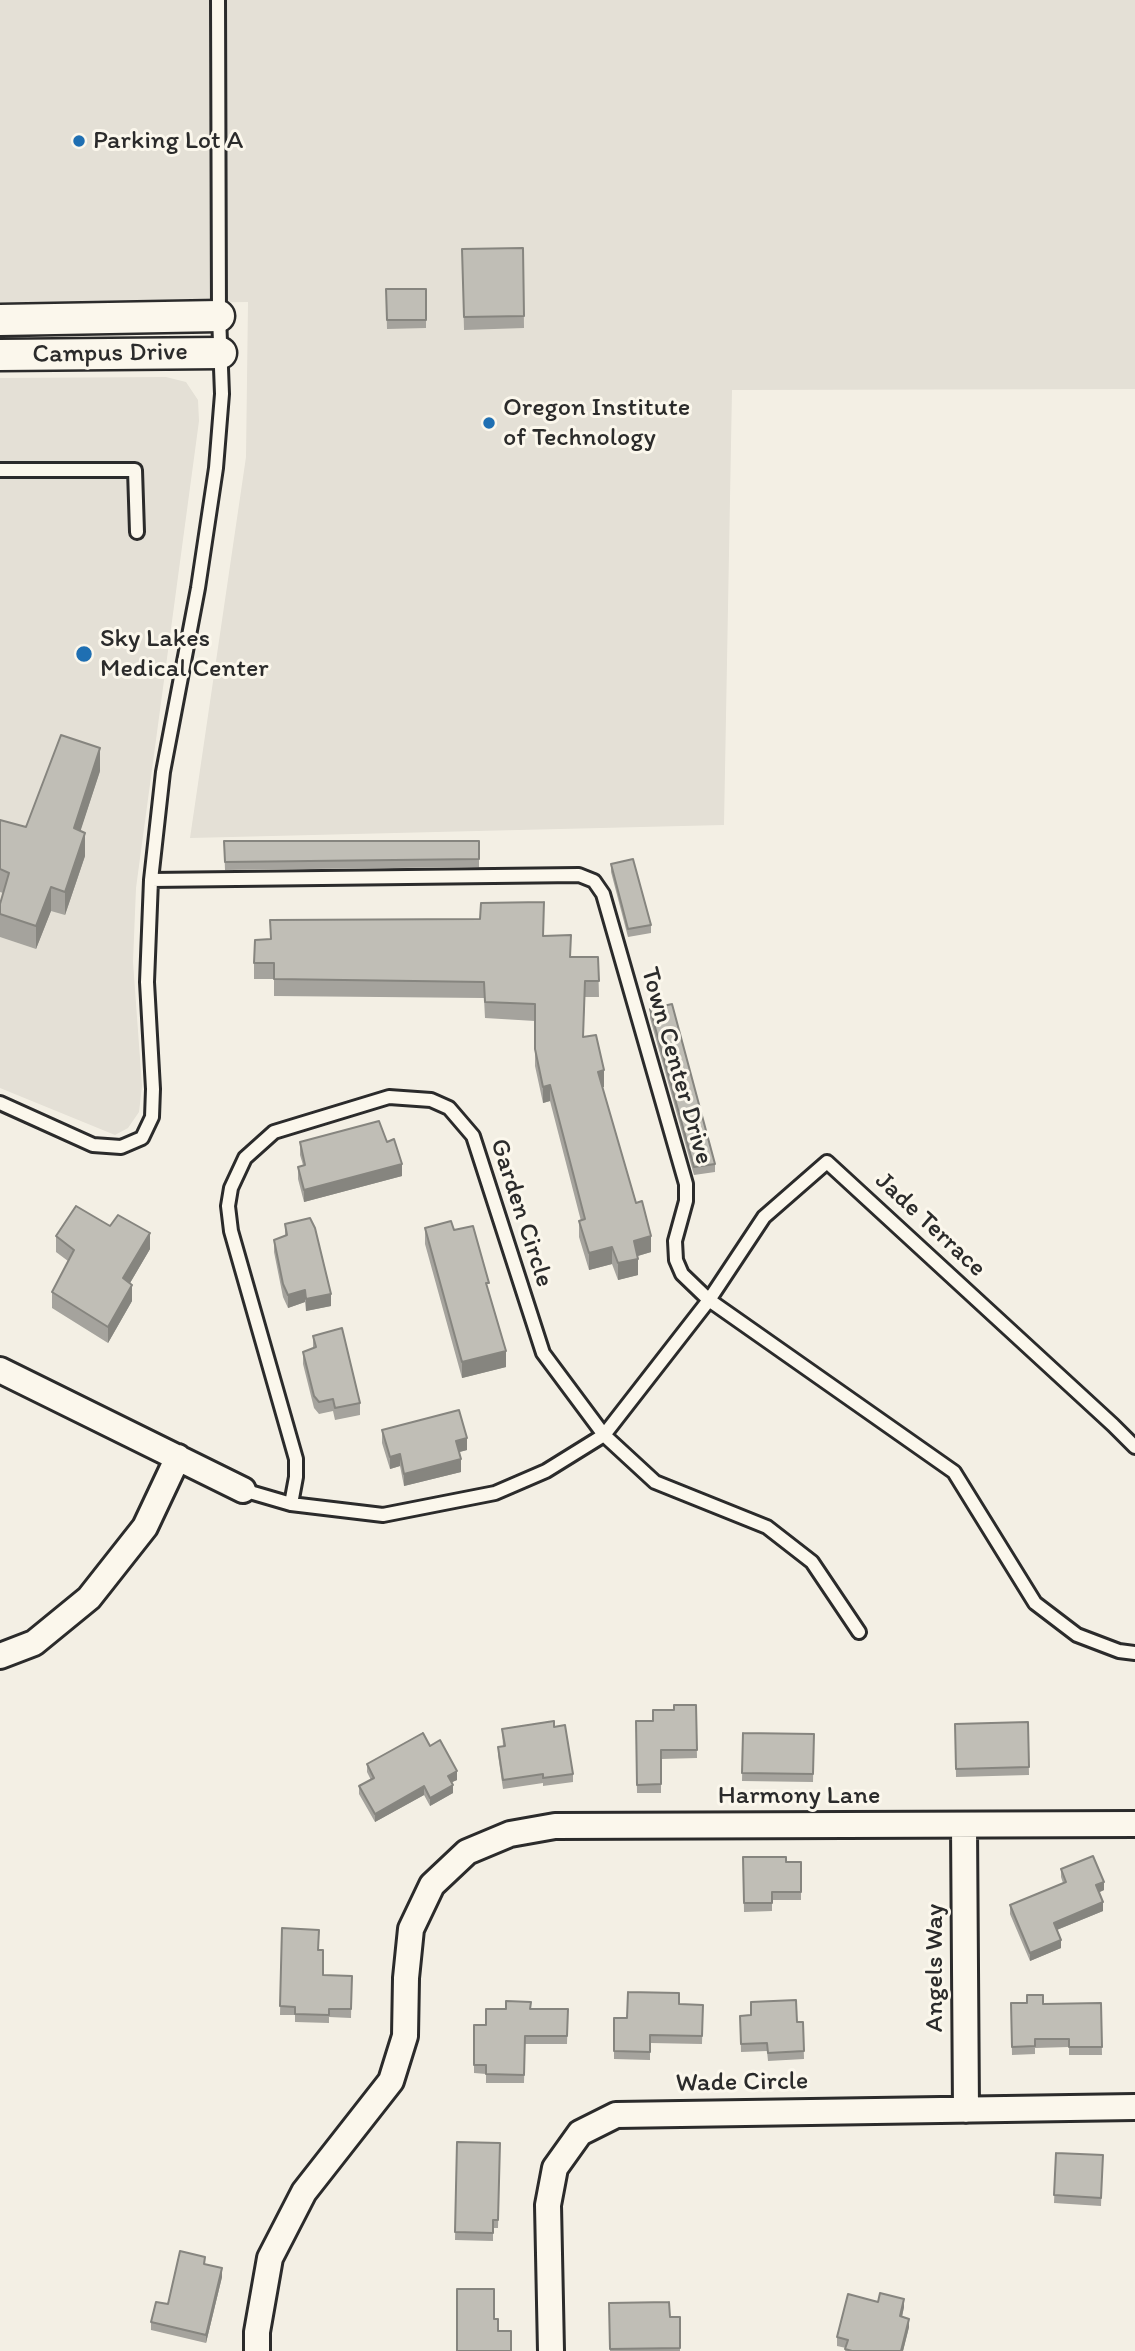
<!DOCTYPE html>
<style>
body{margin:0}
canvas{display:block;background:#f3efe4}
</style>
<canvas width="1135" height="2351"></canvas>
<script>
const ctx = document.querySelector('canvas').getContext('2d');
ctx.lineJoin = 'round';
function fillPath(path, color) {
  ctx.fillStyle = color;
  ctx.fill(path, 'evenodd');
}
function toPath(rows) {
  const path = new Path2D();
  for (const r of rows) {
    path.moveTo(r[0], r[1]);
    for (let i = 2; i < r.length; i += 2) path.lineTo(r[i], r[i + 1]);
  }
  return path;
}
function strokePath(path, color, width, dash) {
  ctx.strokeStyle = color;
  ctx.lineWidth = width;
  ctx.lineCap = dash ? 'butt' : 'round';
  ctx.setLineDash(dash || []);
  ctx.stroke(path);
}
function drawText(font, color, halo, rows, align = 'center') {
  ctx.font = font + ' Itim,sans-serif';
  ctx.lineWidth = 6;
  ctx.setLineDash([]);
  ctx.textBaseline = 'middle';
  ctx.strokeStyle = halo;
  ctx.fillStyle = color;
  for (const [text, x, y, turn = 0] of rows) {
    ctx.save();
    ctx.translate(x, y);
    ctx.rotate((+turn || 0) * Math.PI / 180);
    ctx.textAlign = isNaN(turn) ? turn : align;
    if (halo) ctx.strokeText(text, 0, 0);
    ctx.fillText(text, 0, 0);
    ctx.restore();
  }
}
const built = toPath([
 [0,0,1135,0,1135,389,732,390,724,825,190,838,246,457,248,302,0,306],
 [166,377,186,382,198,400,199,421,136,888,133,962,142,1086,139,1112,128,1128,115,1135,0,1088,0,378]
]);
const service = toPath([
 [0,470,135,470,137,532],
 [151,880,579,875,594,881,603,894,686,1184,686,1201,675,1241,676,1260,682,1274,709,1300,954,1472,1035,1603,1077,1635,1119,1651,1135,1653],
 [0,1103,93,1145,121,1147,142,1138,152,1117,153,1089,147,982,151,880,163,772,198,588,216,468,222,394,219,316,218,0],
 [243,1490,291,1504,383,1515,495,1493,546,1471,604,1435,709,1300,764,1217,827,1162,1113,1425,1135,1447],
 [291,1504,296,1477,296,1459,231,1231,228,1206,231,1188,245,1158,274,1132,389,1097,431,1100,449,1108,473,1136,543,1353,604,1435,655,1482,767,1527,812,1562,859,1632]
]);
const minor = toPath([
 [0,1370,243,1490],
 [0,1656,34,1643,89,1598,145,1527,178,1457],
 [964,1826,966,2110],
 [257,2351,257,2332,270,2258,304,2192,391,2081,405,2036,406,1978,411,1929,432,1885,467,1852,510,1834,555,1826,1135,1824],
 [551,2351,548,2205,555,2168,580,2133,616,2115,1135,2107]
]);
const tertiary = toPath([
 [0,320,219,316],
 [0,355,221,353]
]);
const wall = toPath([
 [523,248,524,328,464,330,462,249],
 [386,289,426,289,426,328,387,329],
 [100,771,80,831,85,856,65,915,51,911,36,949,0,937,0,904,3,893,0,892,0,820,26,827],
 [224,841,479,841,479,867,225,870],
 [611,864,651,925,651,933,628,937,611,872],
 [270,920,544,936,570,957,598,957,599,997,585,997,583,1037,604,1087,602,1087,651,1252,638,1256,638,1275,618,1280,612,1264,589,1270,579,1237,579,1221,581,1221,550,1101,543,1103,535,1066,535,1021,485,1018,484,998,274,996,274,979,254,979,254,963,270,939],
 [650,1009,715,1164,715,1172,694,1175,650,1018],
 [300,1142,402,1176,304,1202,298,1179,298,1167,303,1165,300,1155],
 [285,1224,331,1306,306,1311,305,1302,288,1308,283,1297,274,1252,274,1240,285,1236],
 [425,1228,454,1230,489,1292,506,1367,462,1378,425,1244],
 [56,1236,150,1249,130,1283,132,1301,108,1343,52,1308,52,1292,68,1261,56,1252],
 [313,1336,360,1403,360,1415,335,1420,333,1411,319,1414,314,1408,303,1364,303,1352,313,1348],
 [382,1430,467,1450,459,1452,461,1472,404,1486,400,1466,390,1469,382,1443],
 [696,1705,697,1758,661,1759,661,1793,637,1793,636,1721,653,1721,674,1710],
 [1028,1722,1029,1775,956,1777,955,1724],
 [554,1727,573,1774,573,1782,543,1786,543,1783,503,1789,498,1755,498,1747,503,1746,502,1729],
 [743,1733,814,1734,813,1782,742,1781],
 [430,1746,457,1780,452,1782,453,1793,430,1806,424,1795,375,1822,359,1794,359,1786,371,1780,367,1772,367,1764],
 [743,1857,786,1862,801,1862,801,1900,772,1900,772,1911,744,1912],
 [1061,1869,1104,1890,1099,1892,1103,1911,1057,1930,1061,1948,1030,1961,1010,1914,1010,1905,1063,1883,1061,1877],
 [282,1928,318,1950,323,1975,352,1976,351,2018,329,2017,329,2023,295,2022,295,2015,280,2015],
 [1011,2003,1101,2003,1102,2055,1069,2055,1069,2047,1035,2048,1035,2054,1012,2055],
 [679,2004,703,2005,702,2044,650,2043,650,2060,614,2059,614,2018,627,2018],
 [530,2009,568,2009,567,2044,525,2044,524,2083,486,2083,486,2074,474,2073,474,2065,486,2025],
 [740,2016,803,2022,804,2059,768,2061,767,2051,741,2052],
 [457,2142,500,2143,498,2228,493,2228,493,2241,455,2240],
 [1056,2153,1103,2155,1101,2206,1054,2203],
 [205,2265,222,2277,206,2343,151,2330,151,2322],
 [878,2302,904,2307,902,2317,909,2327,903,2351,845,2351,846,2348,837,2346,837,2337],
 [609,2303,670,2317,680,2317,680,2351,610,2351]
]);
const shadedWall = toPath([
 [100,748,100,771,74,851,74,828],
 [85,833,85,856,65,915,65,892],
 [51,887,51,911,36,949,36,926],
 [604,1070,604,1087,598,1088,598,1072],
 [550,1085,550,1101,543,1103,543,1087],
 [402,1164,402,1176,304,1202,304,1190],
 [150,1233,150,1249,123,1295,123,1278],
 [651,1236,651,1252,634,1257,634,1241],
 [612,1247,612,1264,589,1270,589,1253],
 [638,1259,638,1275,618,1280,618,1263],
 [132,1285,132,1301,108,1343,108,1327],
 [305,1290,305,1302,288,1308,288,1295],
 [331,1294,331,1306,306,1311,306,1299],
 [506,1351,506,1367,462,1378,462,1362],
 [467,1438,467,1450,456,1453,456,1441],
 [400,1454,400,1466,390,1469,390,1457],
 [461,1459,461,1472,404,1486,404,1474],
 [457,1771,457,1780,448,1784,448,1776],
 [453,1785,453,1793,430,1806,430,1798],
 [424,1786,424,1795,375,1822,375,1814],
 [1104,1882,1104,1890,1096,1894,1096,1885],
 [1103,1902,1103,1911,1054,1931,1054,1923],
 [1061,1940,1061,1948,1030,1961,1030,1953],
 [222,2268,222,2277,206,2343,206,2335],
 [904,2299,904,2307,900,2325,900,2316],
 [909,2319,909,2327,903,2351,901,2351]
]);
const building = toPath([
 [523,248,524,316,464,317,462,249,523,248],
 [386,289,426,289,426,320,387,320,386,289],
 [61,735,100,748,74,828,85,833,65,892,51,887,36,926,0,914,0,904,9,873,0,869,0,820,26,827,61,735],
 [224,841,479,841,479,859,225,862,224,841],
 [633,859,651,925,628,929,611,864,633,859],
 [544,902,543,936,571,935,570,957,598,957,599,981,585,981,583,1037,596,1035,604,1070,598,1072,636,1203,642,1201,651,1236,634,1241,638,1259,618,1263,612,1247,589,1253,579,1221,585,1219,550,1085,543,1087,535,1049,535,1004,485,1002,484,982,274,979,274,963,254,963,255,940,271,939,270,920,480,919,481,903,544,902],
 [672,1004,715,1164,694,1167,650,1009,672,1004],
 [379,1121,387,1142,394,1139,402,1164,304,1190,298,1167,305,1165,300,1142,379,1121],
 [76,1206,110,1226,118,1215,150,1233,123,1278,132,1285,108,1327,52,1292,74,1250,56,1236,76,1206],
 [310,1218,315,1228,331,1294,306,1299,305,1290,288,1295,283,1284,274,1240,287,1235,285,1224,310,1218],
 [451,1221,454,1230,473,1226,489,1283,486,1283,506,1351,462,1362,425,1228,451,1221],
 [342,1328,360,1403,335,1408,333,1399,319,1402,314,1396,303,1352,316,1347,313,1336,342,1328],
 [459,1410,467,1438,456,1441,461,1459,404,1474,400,1454,390,1457,382,1430,459,1410],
 [674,1705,696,1705,697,1750,661,1750,661,1784,637,1785,636,1721,653,1721,653,1710,674,1710,674,1705],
 [554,1721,554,1727,565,1725,573,1774,543,1778,543,1774,503,1780,498,1747,505,1746,502,1729,554,1721],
 [1028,1722,1029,1767,956,1769,955,1724,1028,1722],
 [423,1733,430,1746,440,1740,457,1771,448,1776,453,1785,430,1798,424,1786,375,1814,359,1786,374,1778,367,1764,423,1733],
 [743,1733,814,1734,813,1774,742,1773,743,1733],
 [1093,1856,1104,1882,1096,1885,1103,1902,1054,1923,1061,1940,1030,1953,1010,1905,1066,1882,1061,1869,1093,1856],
 [743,1857,786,1857,786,1862,801,1862,801,1892,772,1892,772,1903,744,1903,743,1857],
 [282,1928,319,1930,318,1950,323,1950,323,1975,352,1976,351,2009,329,2009,329,2015,295,2014,295,2007,280,2006,282,1928],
 [628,1992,679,1993,679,2004,703,2005,702,2036,650,2035,650,2052,614,2051,614,2018,627,2018,628,1992],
 [1027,1995,1043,1995,1043,2004,1101,2003,1102,2047,1069,2047,1069,2039,1035,2039,1035,2046,1012,2047,1011,2003,1027,2003,1027,1995],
 [796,2000,797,2022,803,2022,804,2051,768,2053,767,2043,741,2044,740,2016,751,2015,751,2002,796,2000],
 [506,2001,531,2002,530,2009,568,2009,567,2036,525,2036,524,2075,486,2074,486,2065,474,2065,474,2025,486,2025,486,2009,506,2009,506,2001],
 [457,2142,500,2143,498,2220,493,2220,493,2233,455,2232,457,2142],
 [1056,2153,1103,2155,1101,2198,1054,2195,1056,2153],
 [180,2251,205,2257,204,2264,222,2268,206,2335,151,2322,156,2302,168,2304,180,2251],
 [457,2289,494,2289,494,2319,498,2319,498,2331,511,2331,511,2351,457,2351,457,2289],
 [880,2293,904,2299,900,2316,909,2319,901,2351,852,2351,845,2349,848,2340,837,2337,848,2294,878,2302,880,2293],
 [669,2302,670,2317,680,2317,680,2348,610,2349,609,2303,669,2302]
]);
const markers = [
 [79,141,7,"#1f6fb2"],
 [489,423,7,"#1f6fb2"],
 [84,654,9,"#1f6fb2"]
];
const poiNames = [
 ["Parking Lot A",93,141],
 ["Oregon Institute",503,408],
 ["of Technology",503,438],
 ["Sky Lakes",100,639],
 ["Medical Center",100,669]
];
const streetNames = [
 ["Campus Drive",110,354,-1],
 ["Town Center Drive",676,1066,74],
 ["Garden Circle",521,1213,72],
 ["Jade Terrace",930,1225,43],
 ["Harmony Lane",799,1796],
 ["Angels Way",935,1968,-90],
 ["Wade Circle",742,2083,-1]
];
fillPath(built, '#e4e0d6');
strokePath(service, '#2b2b2b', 18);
strokePath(minor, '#2b2b2b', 30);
strokePath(tertiary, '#2b2b2b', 35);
strokePath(service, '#fbf7ec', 12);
strokePath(minor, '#fbf7ec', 24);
strokePath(tertiary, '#fbf7ec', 30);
fillPath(wall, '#a5a39d');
fillPath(shadedWall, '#86857f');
fillPath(building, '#c0beb6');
strokePath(building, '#86857f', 2);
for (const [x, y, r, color] of markers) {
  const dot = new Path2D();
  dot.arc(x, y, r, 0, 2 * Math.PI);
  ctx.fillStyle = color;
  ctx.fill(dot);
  strokePath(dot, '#fbf7ec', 2.5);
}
drawText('26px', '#2b2b2b', '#fbf7ec', poiNames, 'left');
drawText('26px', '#2b2b2b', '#fbf7ec', streetNames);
</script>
